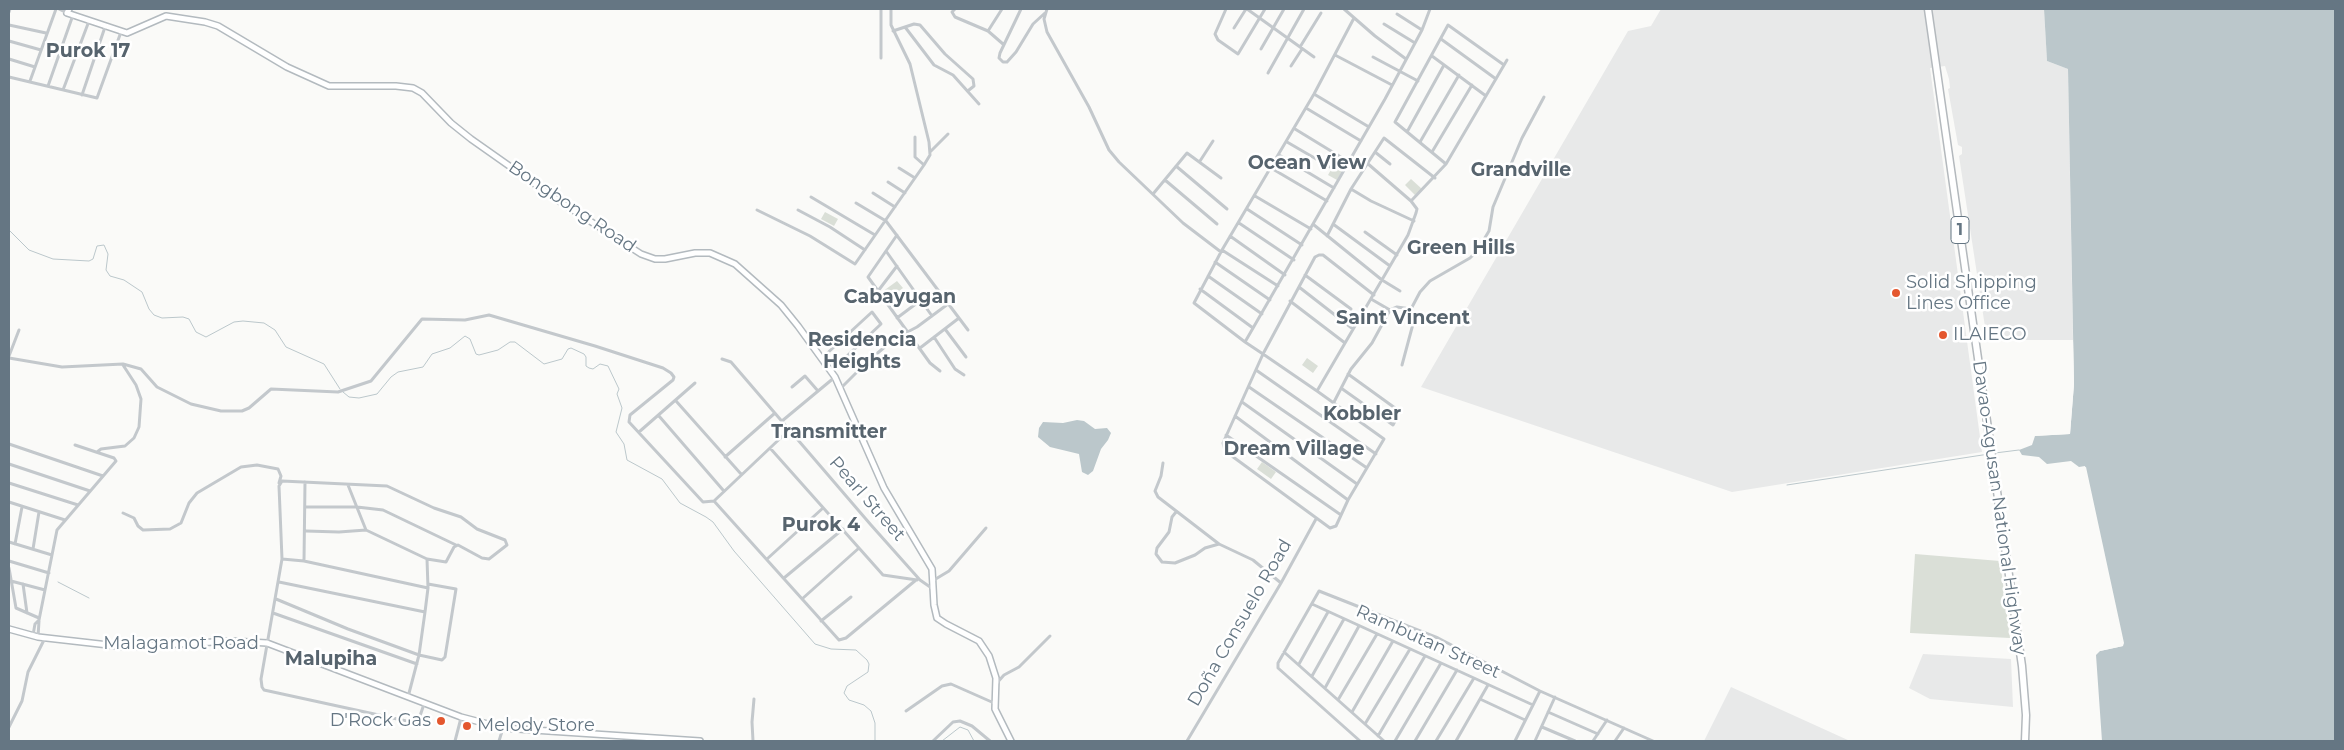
<!DOCTYPE html>
<meta charset="utf-8">
<style>
body{margin:0}
#map{position:relative;width:2344px;height:750px;overflow:hidden;background:#fafaf8;font-family:Montserrat,sans-serif}
canvas{display:block}
.frame{position:absolute;inset:0;border:10px solid #657683;pointer-events:none}
</style>
<div id="map">
<canvas width="2344" height="750"></canvas>
<div class="frame"></div>
</div>
<script>
const ctx = document.querySelector('canvas').getContext('2d');
ctx.lineJoin = 'round';
function fillPath(path, color) {
  ctx.fillStyle = color;
  ctx.fill(path, 'evenodd');
}
function toPath(rows) {
  const path = new Path2D();
  for (const r of rows) {
    path.moveTo(r[0], r[1]);
    for (let i = 2; i < r.length; i += 2) path.lineTo(r[i], r[i + 1]);
  }
  return path;
}
function strokePath(path, color, width, dash) {
  ctx.strokeStyle = color;
  ctx.lineWidth = width;
  ctx.lineCap = dash ? 'butt' : 'round';
  ctx.setLineDash(dash || []);
  ctx.stroke(path);
}
function drawText(font, color, halo, rows, align = 'center') {
  ctx.font = font + ' Montserrat,sans-serif';
  ctx.lineWidth = 5;
  ctx.setLineDash([]);
  ctx.textBaseline = 'middle';
  ctx.strokeStyle = halo;
  ctx.fillStyle = color;
  for (const [text, x, y, turn = 0] of rows) {
    ctx.save();
    ctx.translate(x, y);
    ctx.rotate((+turn || 0) * Math.PI / 180);
    ctx.textAlign = isNaN(turn) ? turn : align;
    if (halo) ctx.strokeText(text, 0, 0);
    ctx.fillText(text, 0, 0);
    ctx.restore();
  }
}
const built = toPath([
 [1661,9,2044,9,2047,61,2068,69,2073,340,1987,340,1959,156,1962,154,1962,147,1958,145,1948,89,1950,88,1949,79,1945,66,1930,68,1982,452,1732,492,1421,387,1628,31,1651,26],
 [1923,654,2011,659,2013,707,1930,699,1909,688],
 [1731,687,1850,741,1704,741]
]);
const green = toPath([
 [1338,157,1347,162,1337,180,1328,175],
 [1411,179,1422,189,1415,195,1405,185],
 [825,212,838,219,834,226,821,219],
 [897,281,903,288,888,299,882,292],
 [1307,358,1318,366,1313,373,1302,365],
 [1262,462,1276,472,1271,479,1257,469],
 [1915,554,2000,561,2010,638,1910,633]
]);
const water = toPath([
 [2044,9,2335,9,2335,741,2102,741,2096,655,2100,651,2123,646,2085,466,2079,467,2071,461,2047,464,2039,457,2022,455,2019,450,2032,445,2035,436,2070,434,2074,384,2068,69,2047,61],
 [1077,420,1084,421,1095,429,1107,428,1111,433,1108,440,1101,449,1093,471,1088,475,1082,472,1079,454,1050,447,1038,437,1039,428,1043,422,1063,423]
]);
const pier = toPath([
 [2070,340,2073,340,2074,384,2070,434,2032,436,2035,434,2068,433,2071,384],
 [2086,467,2124,643,2123,646,2100,651,2099,648,2122,644,2084,469,2079,468]
]);
const stream = toPath([
 [9,230,29,250,53,259,89,261,93,259,97,246,104,245,108,254,106,270,110,276,124,280,142,292,149,309,154,315,162,318,183,317,189,319,196,332,206,337,234,322,243,321,264,323,275,330,286,347,324,364,340,389],
 [343,392,349,397,359,398,377,394,391,377,398,372,423,367,432,354,450,348,465,336,470,339,476,354,479,355,498,350,510,342,515,342,544,364,562,359,568,349,571,348,584,354,586,357,586,366,589,368,593,369,600,364,608,366,619,389,617,394,622,408,616,432,624,444,627,460,662,479,680,503,706,517,713,522,734,551,815,644,831,649,856,650,867,660,869,664,868,672,847,686,844,693,849,700,864,705,871,711,875,723,875,741],
 [1995,453,2019,450],
 [1787,485,1989,454],
 [58,582,89,598],
 [942,741,960,727,968,730,974,741]
]);
const street = toPath([
 [59,9,67,13],
 [955,9,952,12,955,17,988,31,1003,44],
 [1021,9,1000,53,999,58,1003,62,1007,62,1016,52,1033,24,1045,13],
 [1047,9,1044,19,1047,32,1089,107,1109,150,1119,162,1183,223,1221,252],
 [1226,9,1215,34,1218,40,1238,54,1265,9],
 [1247,9,1314,57],
 [1344,9,1375,36,1406,59],
 [9,12,10,9],
 [1397,14,1422,30],
 [1354,18,1314,94,1222,250,1194,303,1245,342,1263,354,1317,391,1384,439,1348,500,1336,526,1330,528,1225,451,1223,443,1263,354,1315,257,1319,255,1323,255,1374,295],
 [1384,24,1415,43],
 [9,25,46,33],
 [905,27,934,65,953,75,979,104],
 [1234,28,1246,9],
 [893,31,914,24,920,25,945,54,973,79,974,86,969,90],
 [988,31,1002,9],
 [1441,39,1496,79],
 [9,41,41,50],
 [1300,47,1321,13],
 [1261,49,1284,9],
 [1335,55,1392,85],
 [1432,56,1486,96],
 [1373,57,1418,81],
 [881,58,881,9],
 [9,59,35,67],
 [1291,66,1302,49],
 [1268,73,1304,9],
 [9,77,97,98,121,32],
 [30,81,56,9],
 [48,86,73,15],
 [63,90,89,21],
 [1314,94,1369,127],
 [82,95,105,27],
 [1306,108,1361,141],
 [1295,129,1349,162],
 [1407,132,1444,65],
 [915,137,915,157,924,165],
 [1287,142,1330,167],
 [1420,142,1459,75],
 [931,151,948,134],
 [1375,152,1390,164],
 [1432,152,1472,85],
 [1279,155,1334,188],
 [1200,161,1213,141],
 [1446,164,1395,122,1448,25,1504,65],
 [1176,166,1227,209],
 [899,168,915,178],
 [1271,168,1327,201],
 [1165,180,1217,224],
 [888,182,905,193],
 [1351,189,1371,201,1414,221],
 [873,193,895,207],
 [1153,194,1187,153,1221,178],
 [1255,196,1311,229],
 [811,197,875,235],
 [1411,201,1446,164,1507,60],
 [856,203,886,221,968,330],
 [1247,209,1302,245],
 [757,210,810,236,855,264,924,165,930,155,929,142,910,64,891,25,891,9],
 [798,210,830,227,865,250],
 [1239,223,1294,260],
 [1333,224,1390,266],
 [1314,225,1382,280,1400,291],
 [1365,232,1397,255],
 [897,235,868,277,930,363,940,371],
 [1230,236,1285,275],
 [1327,236,1351,189,1384,138,1435,178],
 [1222,250,1278,286],
 [886,251,932,316],
 [1215,262,1270,300],
 [1305,275,1351,309],
 [1208,276,1262,314],
 [1299,287,1353,329],
 [1200,289,1253,328],
 [878,291,897,266],
 [1371,299,1390,310],
 [1290,301,1345,343],
 [897,318,921,300],
 [945,329,966,357],
 [934,337,955,369,964,375],
 [1245,342,1385,99,1422,30,1430,9],
 [920,348,959,318],
 [9,356,19,330],
 [9,358,62,367,123,364,141,369,157,387,191,404,221,411,242,411,249,408,271,389,338,392,371,381,422,319,465,320,489,315,595,346,663,368,671,373,674,377,673,380,630,415,629,422,703,502,714,501,789,430],
 [822,358,872,312,881,324,831,371],
 [722,359,731,362,871,525,920,580,933,589],
 [1402,365,1413,324,1411,309,1420,292,1430,281,1470,258,1477,251,1489,231,1493,207,1522,138,1544,97],
 [1256,370,1376,454],
 [792,387,805,376,818,391],
 [1249,387,1367,468],
 [841,388,866,363,894,339,917,327,948,304],
 [1341,388,1393,425,1397,417,1395,408,1348,374],
 [1317,391,1390,266,1408,235,1416,213,1417,209,1411,201,1367,163],
 [676,401,741,474],
 [1242,402,1357,484],
 [1334,402,1351,369,1372,343,1390,310,1397,307,1411,309],
 [659,416,723,490],
 [1235,416,1348,500],
 [782,421,835,377],
 [639,432,695,383],
 [1226,435,1341,515],
 [9,444,103,476],
 [770,448,883,575,917,580],
 [97,452,101,449,125,446,134,438,139,427,141,399,136,385,123,365],
 [725,457,775,413],
 [1163,463,1161,476,1155,491,1158,497,1219,544,1253,560,1281,583],
 [9,464,90,491],
 [9,483,78,505],
 [348,485,366,530,427,559,446,562,454,547,458,545,482,558,489,559,507,545,505,540,477,529,461,517,434,508,387,486,282,481,279,486,282,559,261,679,262,687,264,690,411,722,419,719,424,704],
 [714,501,839,640,846,638,916,580],
 [9,502,65,520],
 [305,507,357,507,383,510,456,545],
 [1176,512,1172,517,1169,532,1157,548,1156,554,1162,562,1175,563,1195,555,1205,548,1219,544],
 [123,513,134,518,138,526,143,530,170,529,181,523,189,503,197,493,241,467,257,465,278,469,281,476,279,483],
 [306,531,339,532,366,530],
 [9,542,52,555],
 [15,544,22,507],
 [33,549,39,512],
 [282,559,304,561,428,588],
 [767,559,823,508],
 [9,561,49,573],
 [304,561,305,482],
 [9,568,16,608,39,618],
 [784,578,843,529],
 [934,580,949,571,986,528],
 [11,581,45,590],
 [279,582,425,612,419,655,408,697],
 [23,584,27,613],
 [276,599,348,629,419,655,442,660,445,657,456,589,428,584],
 [802,599,859,548],
 [1312,604,1533,705],
 [425,612,428,588,427,559],
 [273,613,417,664],
 [821,621,851,597],
 [33,635,35,624,39,620,57,530,116,461,114,458,75,445],
 [38,637,39,621],
 [1284,652,1384,741],
 [1299,664,1328,612],
 [1312,676,1344,619],
 [996,684,1004,675,1019,667,1050,636],
 [1325,688,1359,626],
 [1480,699,1525,720],
 [1338,700,1377,634],
 [906,711,942,686,951,684,994,703],
 [1352,712,1393,641],
 [1548,712,1598,734],
 [1365,724,1410,649],
 [9,727,22,701,28,672,45,638],
 [1542,727,1575,741],
 [1378,736,1425,656],
 [455,741,461,718],
 [499,741,503,728],
 [753,741,752,722,754,699],
 [933,741,953,722,960,721,972,726,990,741],
 [1187,741,1281,583,1316,519],
 [1360,741,1278,668,1278,663,1319,591,1438,638,1540,691,1653,741],
 [1395,741,1441,663],
 [1415,741,1457,670],
 [1436,741,1474,678],
 [1456,741,1488,685],
 [1515,741,1540,691],
 [1535,741,1555,697],
 [1593,741,1607,720],
 [1615,741,1624,728]
]);
const secondary = toPath([
 [69,9,67,13,127,33,166,16,205,22,218,26,287,67,329,86,396,86,413,88,422,93,451,123,471,139,559,201,641,254,655,259,665,259,695,253,710,253,735,264,781,305,798,326,835,377,884,488,932,569,934,605,937,618,946,624,979,641,989,656,996,678,995,709,1011,741],
 [9,629,38,637,126,647,231,641,267,643,461,717,503,728,700,741]
]);
const highway = toPath([
 [1928,9,2022,666,2026,715,2025,741]
]);
const markers = [
 [1896,293,5,"#e4572e"],
 [1943,335,5,"#e4572e"],
 [441,721,5,"#e4572e"],
 [467,726,5,"#e4572e"]
];
const shields = [
 [1960,230,18]
];
const shieldNames = [
 ["1",1960,230]
];
const streetNames = [
 ["Bongbong Road",572,207,34],
 ["Pearl Street",867,499,49],
 ["Davao-Agusan National Highway",1999,508,82],
 ["Doña Consuelo Road",1240,623,-60],
 ["Rambutan Street",1428,642,24],
 ["Malagamot Road",181,644]
];
const poiNames = [
 ["Solid Shipping",1906,283],
 ["Lines Office",1906,304],
 ["ILAIECO",1953,335],
 ["D'Rock Gas",431,721,"right"],
 ["Melody Store",477,726]
];
const neighbourhoodNames = [
 ["Purok 17",88,51],
 ["Ocean View",1307,163],
 ["Grandville",1521,170],
 ["Green Hills",1461,248],
 ["Cabayugan",900,297],
 ["Saint Vincent",1403,318],
 ["Residencia",862,340],
 ["Heights",862,362],
 ["Kobbler",1362,414],
 ["Transmitter",829,432],
 ["Dream Village",1294,449],
 ["Purok 4",821,525],
 ["Malupiha",331,659]
];
fillPath(built, '#e8e9e9');
fillPath(green, '#dadfd7');
fillPath(water, '#bbc7cb');
fillPath(pier, '#fafaf8');
strokePath(stream, '#bbc7cb', 1);
strokePath(secondary, '#b3babf', 8);
strokePath(highway, '#b4b9bd', 9);
strokePath(street, '#c3c8cc', 3);
strokePath(secondary, '#fff', 5);
strokePath(highway, '#fff', 6);
for (const [x, y, r, color] of markers) {
  const dot = new Path2D();
  dot.arc(x, y, r, 0, 2 * Math.PI);
  ctx.fillStyle = color;
  ctx.fill(dot);
  strokePath(dot, '#fff', 2);
}
for (const [x, y, w] of shields) {
  const box = new Path2D();
  box.roundRect(x - w / 2, y - 13.5, w, 27, 4);
  ctx.fillStyle = '#fff';
  ctx.fill(box);
  strokePath(box, '#657683', 1);
}
drawText('bold 16px', '#657683', null, shieldNames);
drawText('18px', '#657683', '#fff', streetNames);
drawText('18px', '#657683', '#fff', poiNames, 'left');
drawText('bold 19px', '#57646e', '#fff', neighbourhoodNames);
</script>
